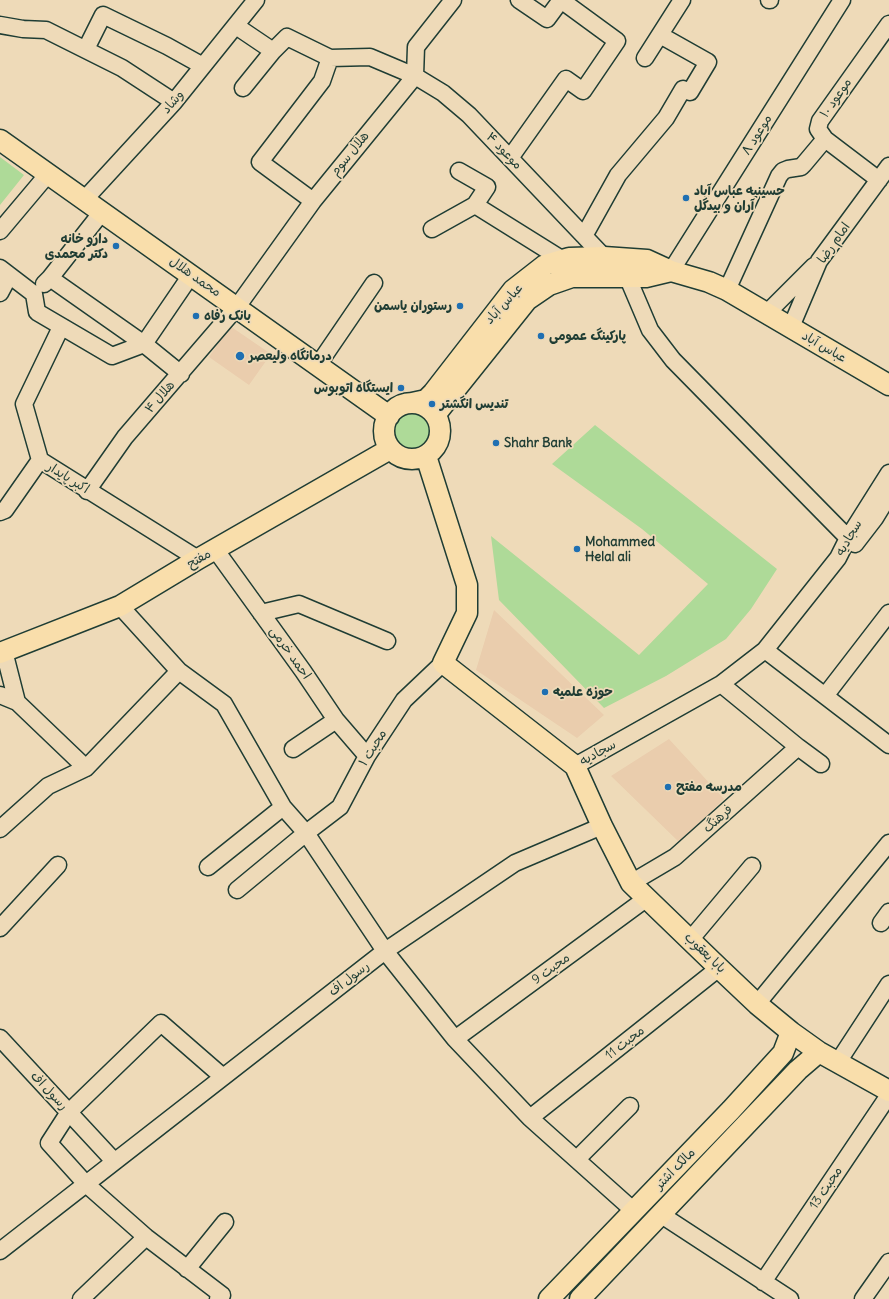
<!DOCTYPE html>
<meta charset="utf-8">
<style>
body{margin:0}
canvas{display:block;background:#eedab8}
</style>
<canvas width="889" height="1299"></canvas>
<script>
const ctx = document.querySelector('canvas').getContext('2d');
ctx.lineJoin = 'round';
function fillPath(path, color) {
  ctx.fillStyle = color;
  ctx.fill(path, 'evenodd');
}
function toPath(rows) {
  const path = new Path2D();
  for (const r of rows) {
    if (r.length === 3) {
      path.moveTo(r[0] + r[2], r[1]);
      path.arc(r[0], r[1], r[2], 0, 2 * Math.PI);
      continue;
    }
    path.moveTo(r[0], r[1]);
    for (let i = 2; i < r.length; i += 2) path.lineTo(r[i], r[i + 1]);
  }
  return path;
}
function strokePath(path, color, width, dash) {
  ctx.strokeStyle = color;
  ctx.lineWidth = width;
  ctx.lineCap = dash ? 'butt' : 'round';
  ctx.setLineDash(dash || []);
  ctx.stroke(path);
}
function drawText(font, color, halo, rows, align = 'center') {
  ctx.font = font + ' Delius,"Playpen Sans Arabic",sans-serif';
  ctx.lineWidth = 3.5;
  ctx.setLineDash([]);
  ctx.textBaseline = 'middle';
  ctx.strokeStyle = halo;
  ctx.fillStyle = color;
  for (const [text, x, y, turn = 0] of rows) {
    ctx.save();
    ctx.translate(x, y);
    ctx.rotate((+turn || 0) * Math.PI / 180);
    ctx.textAlign = isNaN(turn) ? turn : align;
    if (halo) ctx.strokeText(text, 0, 0);
    ctx.fillText(text, 0, 0);
    ctx.restore();
  }
}
const built = toPath([
 [230,326,271,354,249,385,209,357],
 [494,610,604,715,577,738,476,670],
 [669,739,724,799,680,843,611,776]
]);
const green = toPath([
 [0,157,24,175,0,205],
 [412,432,24],
 [595,425,777,569,751,609,726,639,666,676,604,708,499,600,491,536,639,655,708,584,642,529,552,464]
]);
const minor = toPath([
 [769,0,770,0],
 [0,25,23,29,46,30,122,68,174,102],
 [236,26,273,51,287,37,330,58,370,57,415,76,443,93,469,115,604,257],
 [86,49,103,15,167,46,203,66],
 [645,58,682,0],
 [243,88,273,51],
 [825,139,879,180],
 [510,158,566,79,583,91,617,41,561,0,547,19,519,0],
 [84,200,174,102,256,0],
 [313,201,260,162,322,81,330,58],
 [475,205,563,260],
 [432,229,475,205,487,187,459,171],
 [0,231,48,174],
 [584,236,618,175,666,118,683,89,690,92,708,62,660,35],
 [0,268,34,294,37,312,112,356,144,344,191,275],
 [671,271,842,0],
 [627,276,650,330,673,360,848,538],
 [50,278,144,344,181,374],
 [44,284,50,278,102,212],
 [727,290,779,176,783,171,788,169,801,167,804,164,825,139,818,129,820,121,889,24],
 [0,293,9,276],
 [767,313,814,266],
 [61,327,24,404,40,460,198,559],
 [791,327,819,261,889,166],
 [318,365,374,283],
 [87,491,125,437,237,307,313,201,415,76,416,47,453,0],
 [0,512,5,510,40,460],
 [855,544,875,518,889,495],
 [215,549,303,671,336,720,367,756],
 [120,606,179,671,224,704,283,807,306,833,385,951,455,1039,530,1118,634,1211],
 [261,613,299,604,387,641],
 [765,650,889,745],
 [4,651,17,702,86,768],
 [721,684,798,747,821,764],
 [0,695,17,702],
 [825,696,889,613],
 [293,749,336,720],
 [575,766,721,684,765,650,838,558,848,538,889,473],
 [0,829,48,786,86,768,179,671],
 [208,867,283,807],
 [631,883,675,857,798,747],
 [237,890,306,833,340,807,367,756,404,700,443,663],
 [881,923,889,912],
 [0,928,58,865],
 [690,940,752,866],
 [757,1004,889,843],
 [0,1038,114,1161],
 [455,1039,647,898],
 [838,1062,889,984],
 [530,1118,719,968],
 [577,1159,630,1106],
 [660,1214,790,1299],
 [0,1251,385,951,515,863,602,826],
 [187,1269,225,1222],
 [763,1282,889,1095],
 [81,1299,146,1237],
 [218,1299,222,1295,146,1237,86,1184,49,1143,69,1112,161,1023,223,1077],
 [863,1299,889,1262]
]);
const major = toPath([
 [0,140,389,416],
 [412,403,426,400,433,393,513,290,545,265,569,258,604,257,647,260,671,271,709,282,727,290,889,385],
 [412,431,28],
 [435,415,527,300,549,285,572,277,646,277,671,271],
 [426,456,467,585,467,613,443,663,575,766,602,826,631,883,719,968,757,1004,791,1032,819,1052,889,1091],
 [0,653,120,606,198,559,390,449],
 [549,1299,731,1110,783,1053,791,1032],
 [580,1299,798,1070,819,1052]
]);
const markers = [
 [686,198,4,"#1f6fb2"],
 [116,246,4,"#1f6fb2"],
 [460,306,4,"#1f6fb2"],
 [196,316,4,"#1f6fb2"],
 [541,336,4,"#1f6fb2"],
 [240,356,5,"#1f6fb2"],
 [401,388,4,"#1f6fb2"],
 [432,404,4,"#1f6fb2"],
 [496,443,4,"#1f6fb2"],
 [577,549,4,"#1f6fb2"],
 [545,692,4,"#1f6fb2"],
 [668,787,4,"#1f6fb2"]
];
const streetNames = [
 ["موعود ۱۰",836,98,-55],
 ["وشاد",173,102,-49],
 ["موعود ۸",757,135,-58],
 ["موعود ۴",504,151,46],
 ["هلال سوم",350,154,-51],
 ["امام رضا",834,243,-55],
 ["محمد هلال",195,277,35],
 ["عباس آباد",504,304,-48],
 ["عباس آباد",824,347,30],
 ["هلال ۴",160,397,-49],
 ["اکبر پایدار",68,478,32],
 ["سجادیه",849,538,-60],
 ["مفتح",199,559,-30],
 ["احمد خرمی",290,653,55],
 ["محبت ۱",373,748,-58],
 ["سجادیه",598,753,-29],
 ["فرهنگ",718,819,-42],
 ["بابا یعقوب",705,953,44],
 ["محبت 9",551,969,-36],
 ["رسول اف",349,979,-38],
 ["محبت 11",625,1043,-38],
 ["رسول اف",49,1091,46],
 ["مالک اشتر",675,1169,-46],
 ["محبت 13",826,1188,-56]
];
const poiNames = [
 ["حسینیه عباس آباد",694,191],
 ["آران و بیدگل",694,206],
 ["دارو خانه",108,239,"right"],
 ["دکتر محمدی",108,254,"right"],
 ["رستوران یاسمن",452,306,"right"],
 ["بانک رفاه",204,316],
 ["پارکینگ عمومی",549,336],
 ["درمانگاه ولیعصر",249,356],
 ["ایستگاه اتوبوس",393,388,"right"],
 ["تندیس انگشتر",440,404],
 ["Shahr Bank",504,443],
 ["Mohammed",585,542],
 ["Helal ali",585,557],
 ["حوزه علمیه",553,692],
 ["مدرسه مفتح",676,787]
];
fillPath(built, '#eacdad');
fillPath(green, '#aeda98');
strokePath(minor, '#1f3d34', 19);
strokePath(major, '#1f3d34', 23);
strokePath(minor, '#eedab8', 16);
strokePath(major, '#f9deab', 20);
for (const [x, y, r, color] of markers) {
  const dot = new Path2D();
  dot.arc(x, y, r, 0, 2 * Math.PI);
  ctx.fillStyle = color;
  ctx.fill(dot);
  strokePath(dot, '#eedab8', 1.5);
}
drawText('13px', '#1f3d34', '#eedab8', streetNames);
drawText('bold 13px', '#1f3d34', '#eedab8', poiNames, 'left');
</script>
